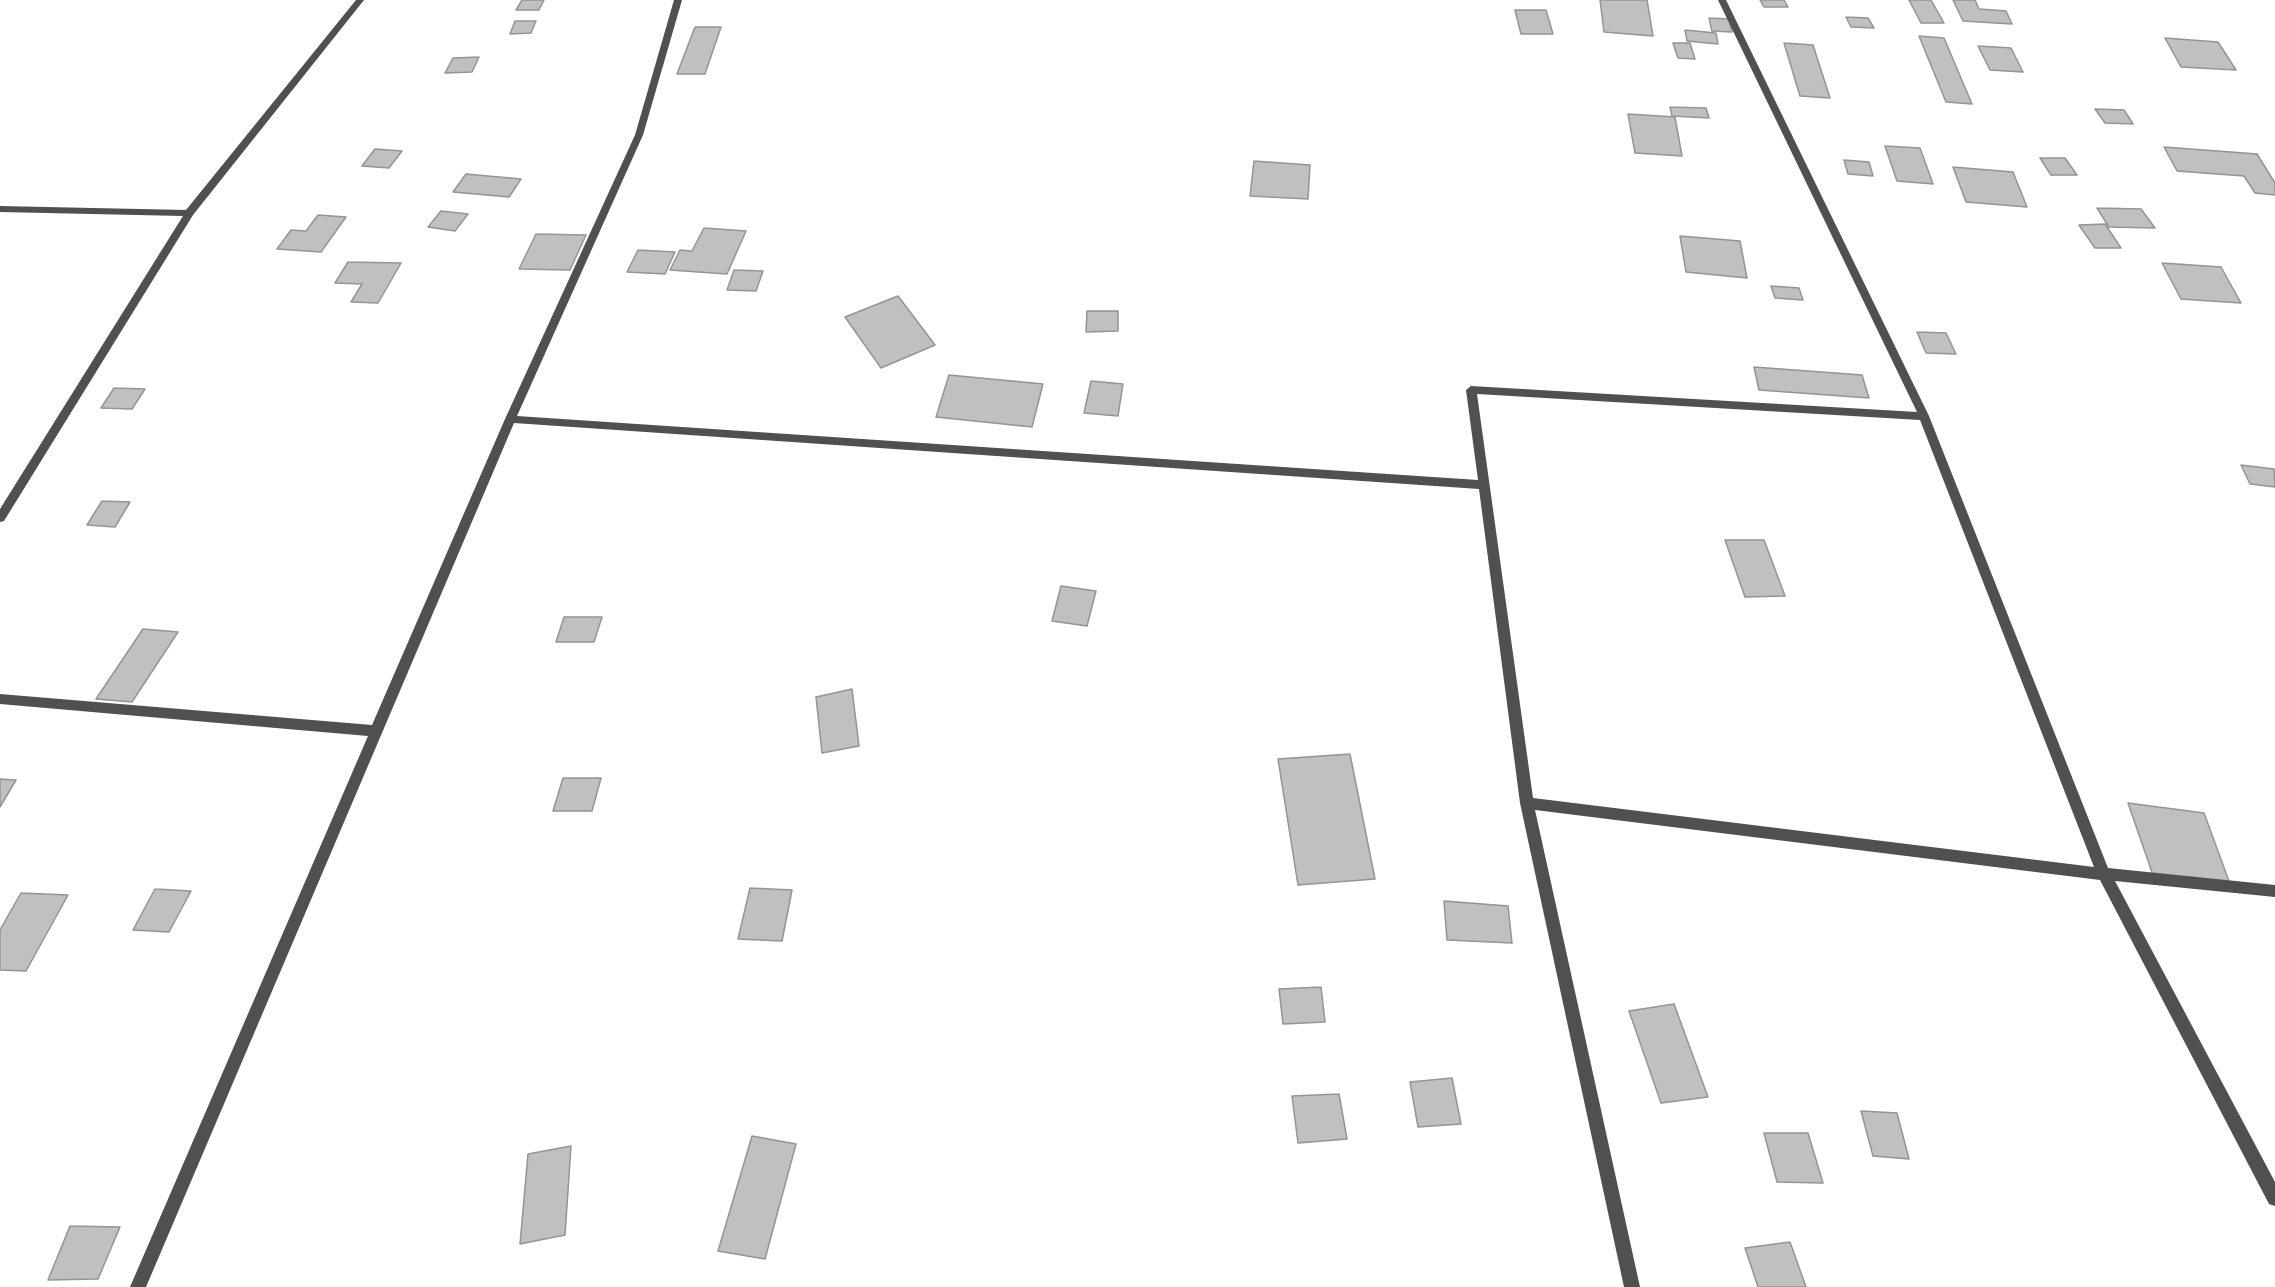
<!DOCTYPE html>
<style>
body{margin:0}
canvas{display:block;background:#fff}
</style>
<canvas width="2275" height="1287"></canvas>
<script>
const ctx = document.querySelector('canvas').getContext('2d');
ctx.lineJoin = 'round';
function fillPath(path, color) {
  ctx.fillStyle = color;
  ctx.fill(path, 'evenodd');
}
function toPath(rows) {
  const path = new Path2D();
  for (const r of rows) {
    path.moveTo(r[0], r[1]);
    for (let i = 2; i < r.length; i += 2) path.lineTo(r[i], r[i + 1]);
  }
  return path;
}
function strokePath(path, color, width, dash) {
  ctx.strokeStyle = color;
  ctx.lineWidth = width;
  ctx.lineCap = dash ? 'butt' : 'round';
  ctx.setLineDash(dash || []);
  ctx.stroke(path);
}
const building = toPath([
 [522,0,544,0,539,10,516,10,522,0],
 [1600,0,1647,0,1653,36,1604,32,1600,0],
 [1760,0,1784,0,1788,7,1764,7,1760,0],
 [1909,0,1931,0,1944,23,1921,23,1909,0],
 [1953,0,1975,0,1979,9,2006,11,2012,24,1963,21,1953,0],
 [1515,10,1546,10,1553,34,1521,34,1515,10],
 [1846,17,1868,18,1874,28,1851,27,1846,17],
 [1709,18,1729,19,1732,32,1712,31,1709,18],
 [515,21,536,21,531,33,510,34,515,21],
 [695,27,721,27,705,74,677,74,695,27],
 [1685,30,1716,33,1718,44,1687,41,1685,30],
 [1919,36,1944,38,1972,104,1946,102,1919,36],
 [2165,38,2218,42,2236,70,2181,67,2165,38],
 [1673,43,1690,43,1695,59,1678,58,1673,43],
 [1784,43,1813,45,1830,98,1800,96,1784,43],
 [1978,46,2011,48,2023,72,1990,70,1978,46],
 [479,57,472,72,445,73,453,58,479,57],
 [1670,107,1706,108,1709,118,1672,116,1670,107],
 [2095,109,2124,110,2133,124,2105,123,2095,109],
 [1628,114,1675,117,1682,156,1635,153,1628,114],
 [1885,146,1920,148,1933,184,1897,181,1885,146],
 [2164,147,2257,154,2275,183,2275,195,2255,193,2244,176,2177,171,2164,147],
 [375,149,402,151,389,168,362,166,375,149],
 [2040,158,2065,158,2077,175,2051,175,2040,158],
 [1844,160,1869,162,1873,176,1848,174,1844,160],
 [1254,161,1310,165,1308,199,1250,196,1254,161],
 [1953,167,2013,172,2027,207,1966,202,1953,167],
 [466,174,521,179,509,197,453,192,466,174],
 [2097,208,2141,209,2155,228,2109,227,2097,208],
 [441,211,468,214,455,231,428,227,441,211],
 [318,215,346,217,321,252,277,249,291,230,306,231,318,215],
 [2105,224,2121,248,2095,248,2079,225,2105,224],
 [704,228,746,231,727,274,670,270,680,250,692,251,704,228],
 [536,234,586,235,570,270,519,269,536,234],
 [1680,236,1740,241,1747,278,1686,272,1680,236],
 [638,250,675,252,665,274,627,272,638,250],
 [348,262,401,263,378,303,351,302,362,284,335,283,348,262],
 [2162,263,2221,267,2241,303,2181,299,2162,263],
 [734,270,763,271,756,291,727,290,734,270],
 [1771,286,1799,288,1803,300,1775,298,1771,286],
 [898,296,935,345,881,368,845,317,898,296],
 [1087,311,1118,311,1118,331,1086,332,1087,311],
 [1917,332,1946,333,1956,354,1926,353,1917,332],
 [1754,367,1862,375,1869,398,1759,390,1754,367],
 [949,375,1043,384,1032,427,936,417,949,375],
 [1091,381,1123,384,1118,416,1084,413,1091,381],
 [114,388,145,389,132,409,101,408,114,388],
 [2241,465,2274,469,2275,487,2250,484,2241,465],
 [102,501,130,502,115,527,87,525,102,501],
 [1725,540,1764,540,1785,596,1745,597,1725,540],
 [1061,586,1096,591,1087,626,1052,621,1061,586],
 [564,617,602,617,594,642,556,642,564,617],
 [143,629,178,632,132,702,96,699,143,629],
 [852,689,859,746,822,753,816,697,852,689],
 [1350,754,1375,879,1298,885,1278,759,1350,754],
 [563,778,601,778,592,811,553,811,563,778],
 [0,779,16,780,0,807,0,779],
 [2128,803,2204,813,2230,884,2153,875,2128,803],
 [750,888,792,890,782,941,738,939,750,888],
 [155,889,191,891,169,932,133,930,155,889],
 [21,893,68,895,26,971,0,970,0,930,21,893],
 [1444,901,1508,906,1512,943,1447,940,1444,901],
 [1321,987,1325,1022,1283,1024,1279,989,1321,987],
 [1674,1004,1708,1097,1661,1103,1629,1011,1674,1004],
 [1452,1078,1461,1124,1418,1127,1410,1082,1452,1078],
 [1339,1094,1347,1139,1298,1143,1292,1096,1339,1094],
 [1861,1111,1897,1113,1909,1159,1873,1156,1861,1111],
 [1764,1133,1808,1133,1823,1183,1777,1182,1764,1133],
 [752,1136,796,1144,765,1259,718,1251,752,1136],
 [571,1146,565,1235,520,1244,528,1154,571,1146],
 [70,1226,120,1227,98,1279,48,1280,70,1226],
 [1790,1242,1806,1287,1758,1287,1745,1248,1790,1242]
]);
const minor = toPath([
 [356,0,364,0,193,215,4,521,0,522,0,509,183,216,0,212,0,206,186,210,356,0],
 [674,0,682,0,643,135,517,416,1478,480,1466,390,1471,386,1917,412,1718,0,1726,0,1929,416,2108,868,2275,885,2275,897,2115,881,2275,1182,2275,1206,2269,1204,2100,880,1535,810,1640,1287,1624,1287,1520,803,1479,489,514,423,146,1287,130,1287,368,736,0,704,0,694,372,725,505,419,635,135,674,0],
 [1477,394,1920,420,2094,867,1533,798,1477,394]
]);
fillPath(building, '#c0c0c0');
strokePath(building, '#949494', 1.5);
fillPath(minor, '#505050');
</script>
